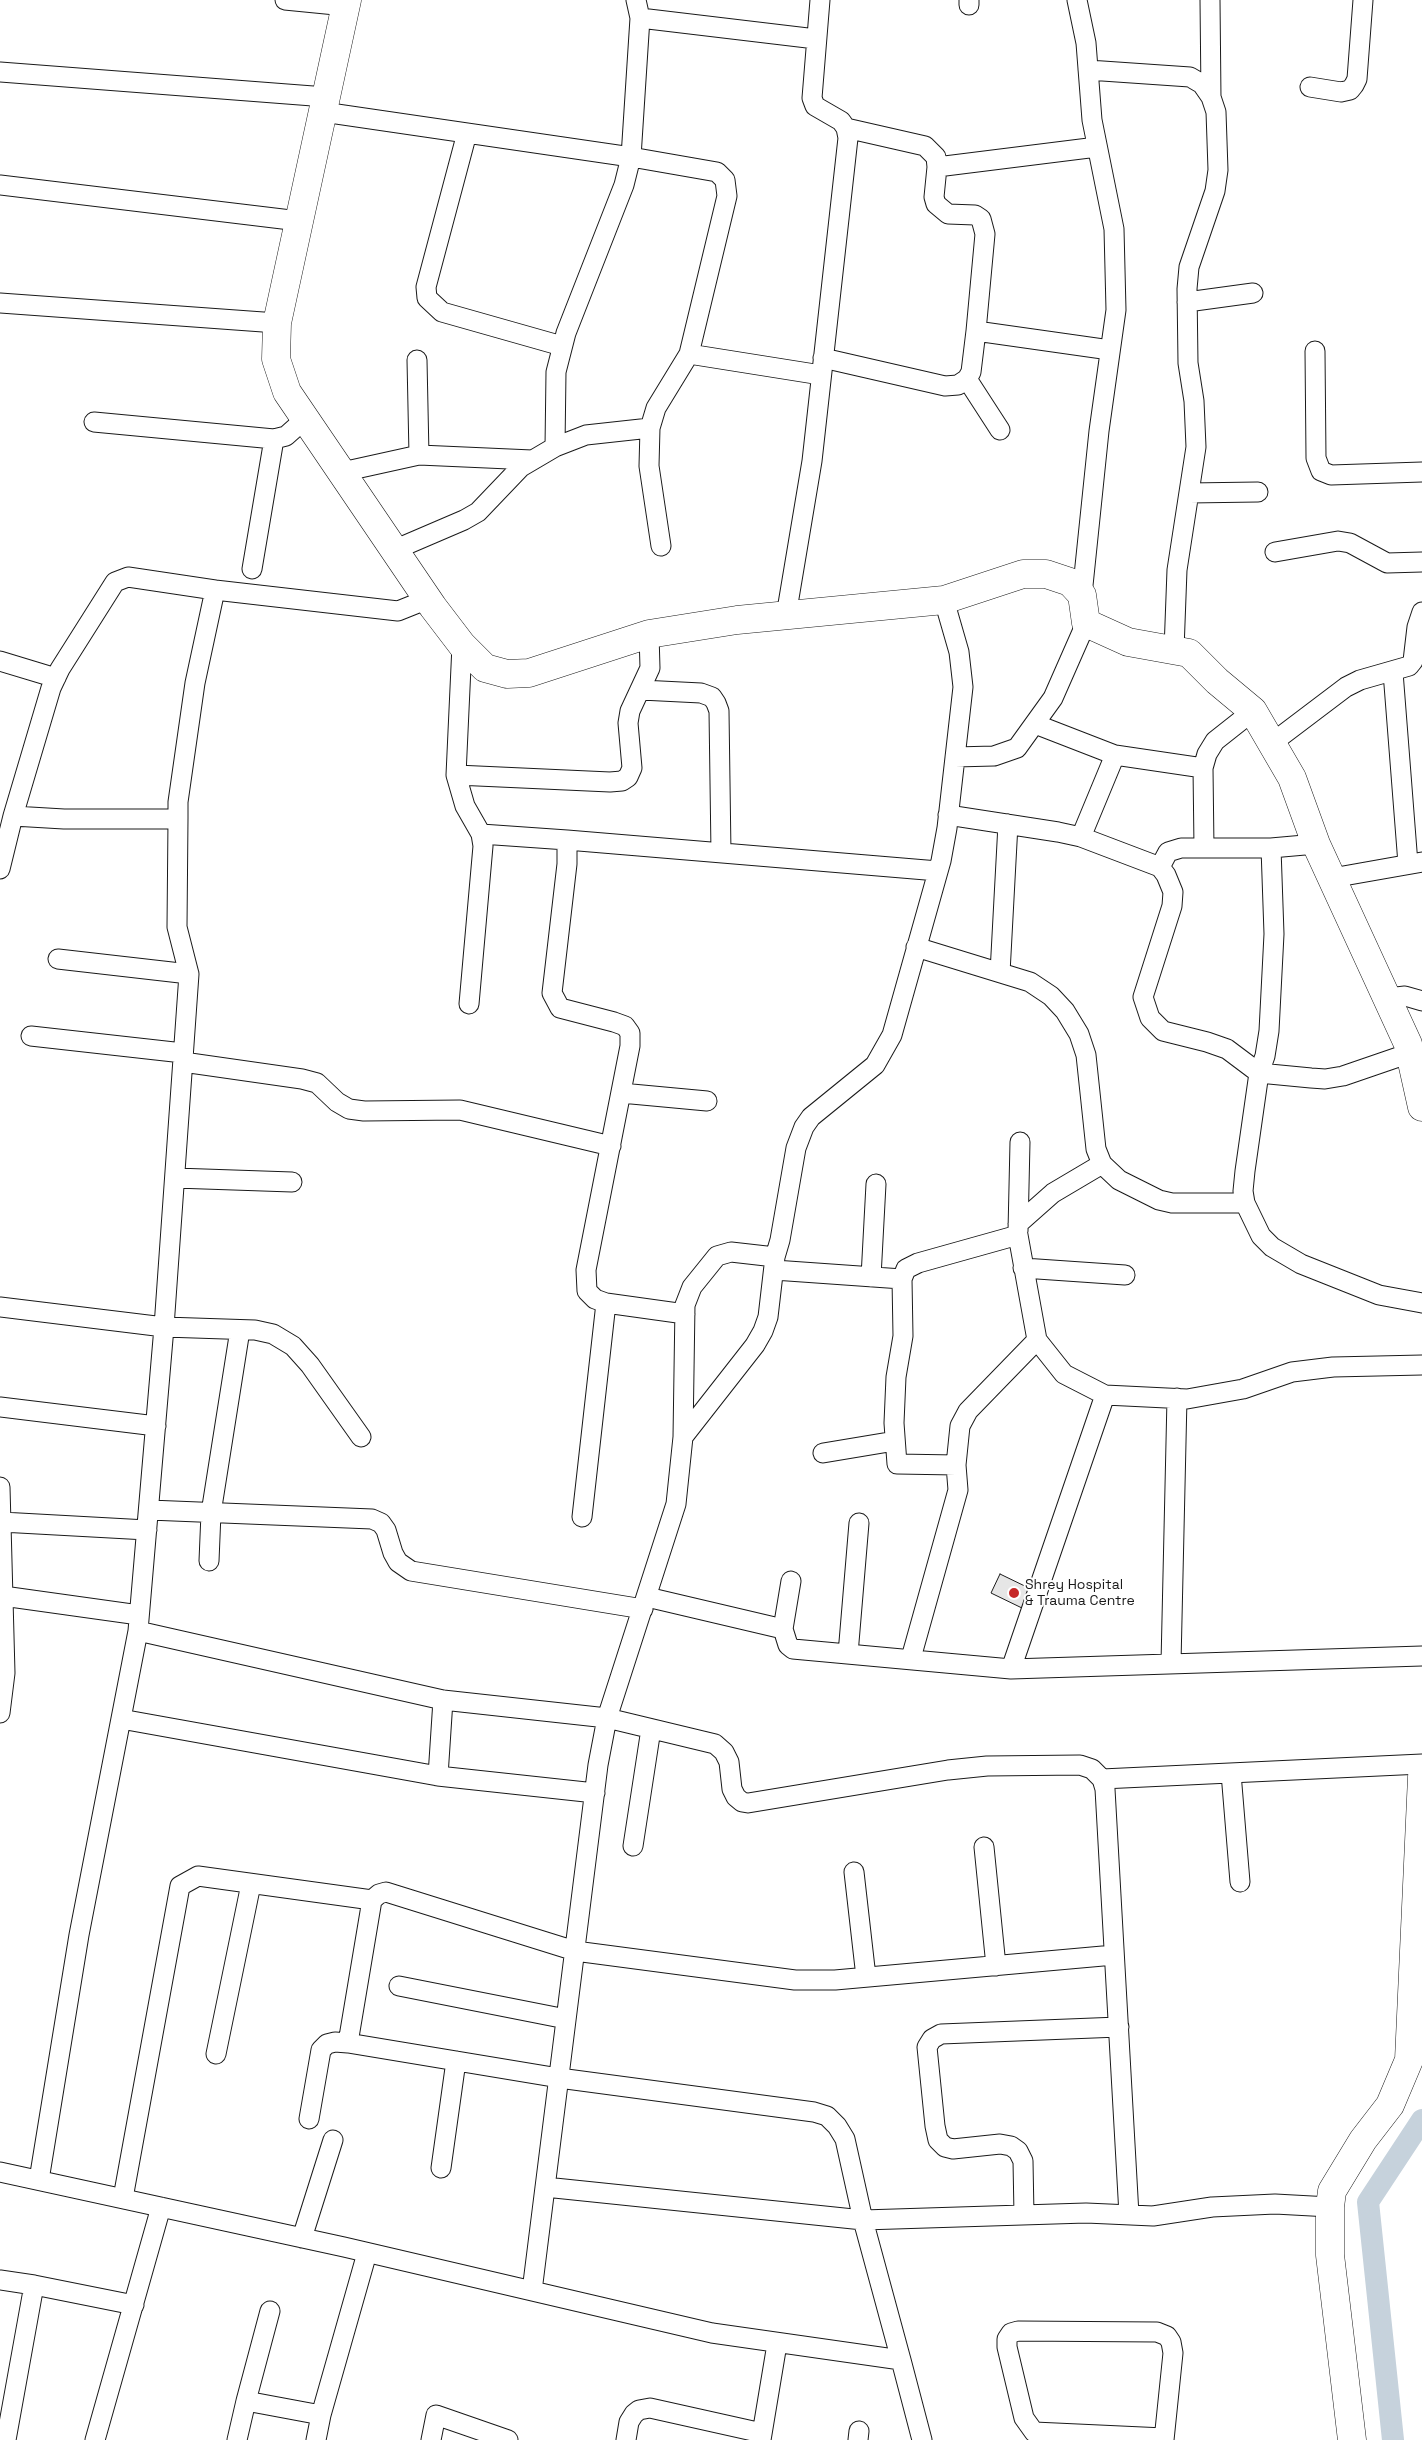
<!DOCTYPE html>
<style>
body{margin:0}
canvas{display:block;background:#fff}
</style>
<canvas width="1422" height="2440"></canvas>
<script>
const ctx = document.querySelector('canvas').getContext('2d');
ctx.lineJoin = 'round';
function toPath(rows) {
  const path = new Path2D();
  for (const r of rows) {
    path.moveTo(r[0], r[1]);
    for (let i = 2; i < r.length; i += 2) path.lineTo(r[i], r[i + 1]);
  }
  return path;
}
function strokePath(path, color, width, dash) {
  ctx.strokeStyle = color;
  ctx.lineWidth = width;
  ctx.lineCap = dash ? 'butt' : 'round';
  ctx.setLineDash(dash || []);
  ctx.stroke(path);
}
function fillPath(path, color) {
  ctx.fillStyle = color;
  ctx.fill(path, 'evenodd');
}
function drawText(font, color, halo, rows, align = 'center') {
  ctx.font = font + ' "Space Grotesk",sans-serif';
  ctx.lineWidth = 4;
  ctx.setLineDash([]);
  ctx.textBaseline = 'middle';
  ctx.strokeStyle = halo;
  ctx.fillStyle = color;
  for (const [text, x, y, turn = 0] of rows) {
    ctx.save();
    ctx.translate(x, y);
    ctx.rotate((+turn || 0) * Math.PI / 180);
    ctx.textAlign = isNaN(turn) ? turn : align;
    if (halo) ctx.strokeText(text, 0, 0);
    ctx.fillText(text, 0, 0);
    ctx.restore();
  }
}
const canal = toPath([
 [1393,2440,1368,2202,1422,2120]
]);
const building = toPath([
 [1000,1574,1033,1590,1024,1609,991,1593,1000,1574]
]);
const street = toPath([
 [285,0,346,6],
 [1077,0,1086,43,1092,120,1114,229,1116,310,1099,431,1082,595],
 [1210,0,1211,97],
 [969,5,969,0],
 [640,18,816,39],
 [1088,70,1190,77,1202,84,1211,97,1216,112,1218,170,1215,191,1189,267,1187,289,1188,363,1194,401,1196,447,1177,570,1174,650],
 [0,72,326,97],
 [1310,87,1341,92,1350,90,1354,85,1357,79,1363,0],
 [323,112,631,157,717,172,725,180,727,196,689,354,821,375],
 [467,133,426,287,427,298,442,312,562,346],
 [937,167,1097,147],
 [0,185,299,221],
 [1187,302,1253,293],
 [0,303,277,323],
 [976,331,1110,350],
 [1315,351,1316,458,1321,471,1331,475,1422,472],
 [823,358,945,386,958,385,967,379,971,372,976,331,985,234,981,219,975,215,948,214,936,204,934,197,937,167,936,157,925,146,846,128],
 [417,360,419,455],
 [967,379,1000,430],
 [94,422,274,439,286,436,305,419],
 [555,447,556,372,566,333,624,185,631,157,640,18,636,0],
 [342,472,419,455,532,460],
 [1189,493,1258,492],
 [661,546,649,466,650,428,656,408,689,354],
 [394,550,464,520,478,512,521,467,555,447,586,435,650,428],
 [1275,552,1338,541,1350,543,1387,563,1422,562],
 [252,569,274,439],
 [786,616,812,461,848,138,846,128,841,121,815,106,812,98,820,0],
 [462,645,456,775,465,806,481,834,483,846,469,1004],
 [0,661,56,678],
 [1393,672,1408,864],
 [641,690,701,693,712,697,716,703,719,711,721,853],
 [1035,724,1115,755,1203,768],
 [1272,743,1346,687,1360,680,1409,666,1413,661,1417,627,1422,612],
 [955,757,994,756,1017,748,1053,698,1086,623],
 [456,775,610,782,622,781,628,777,632,768,628,723,630,711,650,668,649,634],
 [948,815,1058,832,1081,837,1160,867,1166,875,1173,892,1172,906,1143,997,1150,1018,1163,1031,1207,1042,1227,1049,1259,1073,1311,1078,1325,1079,1343,1076,1410,1053],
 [13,816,51,688,60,669,115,582,128,577,215,590],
 [178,819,177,927,189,974,164,1327,255,1330,273,1334,293,1346,310,1365,361,1437],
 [481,834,567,840,567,864,552,993,560,1008,614,1022,625,1026,630,1033,630,1046,586,1270,587,1291,595,1299,606,1303,685,1314],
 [1081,837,1115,755],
 [567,840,938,871],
 [1204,848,1203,768,1207,754,1215,741,1253,711],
 [1271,848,1274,934,1269,1031,1265,1056,1259,1073,1245,1171,1243,1191,1245,1203,1261,1236,1272,1247,1301,1264,1379,1295,1422,1303],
 [1160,867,1168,852,1181,848,1271,848,1316,844],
 [0,869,13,816,64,819,178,819,178,802,195,683,215,590,398,611,428,599],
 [1332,878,1422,862],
 [916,947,1030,982,1051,996,1065,1011,1079,1034,1086,1055,1096,1149,1102,1164,1119,1180,1159,1200,1172,1203,1245,1203],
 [58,959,189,974],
 [1000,973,1008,824],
 [1388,998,1405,996,1422,1001],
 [31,1036,183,1053],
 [183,1062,302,1079,317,1083,337,1102,349,1109,364,1111,460,1110,611,1146],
 [621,1093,707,1101],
 [175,1178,292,1182],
 [1018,1224,1053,1193,1102,1164],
 [1018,1231,1020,1142],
 [1023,1268,1125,1275],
 [774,1270,902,1279],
 [871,1277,876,1184],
 [0,1307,164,1327,138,1631,79,1935,39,2180],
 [1037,1340,1018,1235,918,1263,906,1269,902,1279,903,1336,896,1377,894,1423,897,1464,956,1465,960,1426,968,1411,1037,1340,1064,1374,1105,1395,1187,1399,1243,1389,1292,1372,1333,1367,1422,1365],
 [1105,1395,1011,1669,1422,1656],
 [0,1407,156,1426],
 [683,1437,755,1345,763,1331,768,1317,775,1257],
 [823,1453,895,1441],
 [0,1487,5,1673,0,1713],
 [149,1510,372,1519,381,1523,386,1530,393,1553,398,1562,411,1571,643,1609],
 [582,1517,606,1303],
 [1,1522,147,1530],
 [209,1561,211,1513,240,1330],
 [791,1581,783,1629,788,1645,793,1649,1011,1669],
 [3,1596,139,1615],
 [647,1597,783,1629],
 [138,1631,443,1700,607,1718,715,1744,724,1752,729,1762,732,1789,736,1797,742,1802,748,1803,948,1770,987,1766,1080,1765,1092,1769,1102,1779,1105,1789,1129,2215],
 [848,1654,859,1523],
 [911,1658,958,1490,956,1465],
 [1171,1663,1177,1398],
 [121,1719,438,1776,595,1793],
 [1231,1773,1240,1882],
 [438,1776,443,1700],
 [1102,1779,1422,1764],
 [633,1846,651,1729],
 [984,1847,996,1966],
 [854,1872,866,1977],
 [399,1986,566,2019],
 [348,2043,559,2078,814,2112,827,2116,837,2126,845,2139,863,2220,545,2187],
 [216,2054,251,1884],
 [309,2119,321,2050,327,2044,335,2042,348,2043,372,1900,379,1894,386,1892,575,1951,795,1980,835,1980,1114,1955],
 [441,2168,456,2061],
 [0,2172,344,2247,712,2333,901,2360,863,2220,1086,2213,1153,2216,1212,2207,1275,2204,1330,2207],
 [123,2198,180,1886,198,1876,372,1900],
 [1024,2215,1023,2161,1018,2151,1011,2146,1000,2144,953,2149,945,2147,938,2140,935,2126,927,2047,932,2039,941,2034,1119,2027],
 [302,2238,333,2140],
 [0,2280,34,2285,6,2440],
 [34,2285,134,2305],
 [532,2291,598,1765,607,1718,676,1504,683,1437,685,1305,692,1287,717,1256,731,1252,775,1257,780,1240,796,1148,804,1127,811,1117,875,1065,892,1035,941,861,947,828,963,687,959,652,944,600],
 [901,2360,922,2440],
 [246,2401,270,2311],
 [95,2440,161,2207],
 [237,2440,246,2401,321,2415,367,2253],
 [316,2440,321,2415],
 [431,2440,436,2415,508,2440],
 [626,2440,629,2422,634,2414,639,2410,650,2408,762,2433],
 [761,2440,777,2344],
 [858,2440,859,2431],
 [1164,2440,1173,2353,1171,2342,1167,2336,1157,2332,1018,2331,1011,2333,1007,2339,1007,2347,1024,2418,1034,2432,1164,2438]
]);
const secondary = toPath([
 [347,0,277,323,276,359,287,392,433,607,462,645,485,668,507,674,529,673,649,634,737,620,944,600,1023,574,1046,574,1070,582,1082,595,1086,623,1128,642,1189,653,1217,681,1253,711,1292,778,1316,844,1408,1044,1422,1107],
 [1352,2440,1330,2255,1330,2207,1332,2191,1363,2140,1390,2105,1409,2060,1422,1777]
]);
const markers = [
 [1014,1593,6,"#c62828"]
];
const poiNames = [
 ["Shrey Hospital",1025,1585],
 ["& Trauma Centre",1025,1601]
];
strokePath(canal, '#c6d2dc', 22);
fillPath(building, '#e6e6e6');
strokePath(building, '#1a1a1a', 1);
strokePath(street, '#1a1a1a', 21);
strokePath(secondary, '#1a1a1a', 29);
strokePath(street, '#fff', 19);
strokePath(secondary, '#fff', 28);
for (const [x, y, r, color] of markers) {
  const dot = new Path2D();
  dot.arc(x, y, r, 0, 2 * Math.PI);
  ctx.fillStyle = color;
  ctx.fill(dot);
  strokePath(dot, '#fff', 2);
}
drawText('14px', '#1a1a1a', '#fff', poiNames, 'left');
</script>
